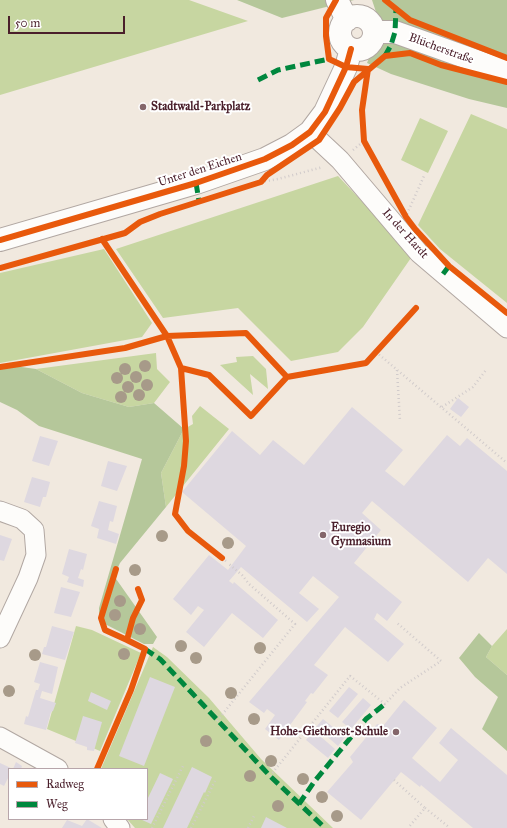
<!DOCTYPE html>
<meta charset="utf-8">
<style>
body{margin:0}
#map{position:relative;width:507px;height:828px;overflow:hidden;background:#f1e9df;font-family:"IM FELL Great Primer",serif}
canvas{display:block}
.legend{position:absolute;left:8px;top:768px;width:140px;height:52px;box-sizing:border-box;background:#fff;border:1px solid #b7a5aa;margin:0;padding:5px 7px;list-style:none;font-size:12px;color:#4a1f2b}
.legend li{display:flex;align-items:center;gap:8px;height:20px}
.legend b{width:20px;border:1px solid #b7a5aa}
.scale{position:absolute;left:8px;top:16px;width:117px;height:18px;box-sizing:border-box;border:2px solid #4a1f2b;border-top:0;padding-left:5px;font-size:12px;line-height:14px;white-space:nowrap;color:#4a1f2b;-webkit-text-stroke:3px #fff;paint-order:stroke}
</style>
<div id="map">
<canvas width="507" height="828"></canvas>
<ul class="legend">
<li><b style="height:5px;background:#e8590c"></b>Radweg</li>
<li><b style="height:5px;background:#00873e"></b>Weg</li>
</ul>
<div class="scale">50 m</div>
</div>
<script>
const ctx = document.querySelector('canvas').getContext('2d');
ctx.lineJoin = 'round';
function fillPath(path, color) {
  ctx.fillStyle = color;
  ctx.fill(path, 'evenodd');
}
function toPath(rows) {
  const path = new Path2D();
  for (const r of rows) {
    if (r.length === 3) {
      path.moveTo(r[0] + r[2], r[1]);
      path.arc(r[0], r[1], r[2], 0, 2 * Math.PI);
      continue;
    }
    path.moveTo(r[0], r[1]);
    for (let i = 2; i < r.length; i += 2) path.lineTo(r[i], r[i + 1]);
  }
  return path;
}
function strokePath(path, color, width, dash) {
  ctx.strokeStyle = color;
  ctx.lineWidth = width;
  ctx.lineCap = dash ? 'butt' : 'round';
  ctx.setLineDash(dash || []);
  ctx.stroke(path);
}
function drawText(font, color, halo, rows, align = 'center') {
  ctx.font = font + ' "IM FELL Great Primer",serif';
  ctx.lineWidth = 4;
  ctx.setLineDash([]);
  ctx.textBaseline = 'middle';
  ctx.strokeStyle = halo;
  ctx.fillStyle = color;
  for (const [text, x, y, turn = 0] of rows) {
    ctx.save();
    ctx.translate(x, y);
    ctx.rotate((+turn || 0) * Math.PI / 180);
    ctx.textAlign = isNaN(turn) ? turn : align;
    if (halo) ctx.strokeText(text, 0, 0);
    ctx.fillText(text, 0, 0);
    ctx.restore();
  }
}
const green = toPath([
 [0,0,189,0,248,21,0,95],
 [471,114,507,129,507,303,440,249,418,225],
 [420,118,448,131,428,173,401,160],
 [338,176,413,255,363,327,338,352,291,361,238,308,163,318,116,249],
 [104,249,152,323,142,337,0,363,0,273],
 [156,353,157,369,170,382,154,403,129,407,82,393,36,369],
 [253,356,266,369,268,389,250,374,253,395,220,365,237,362,236,357],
 [200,406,229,429,166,507,161,473,184,429,193,424,192,416],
 [76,626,92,630,141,653,100,751,47,729],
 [507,629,507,675,486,657,492,646],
 [153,647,167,657,209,698,261,759,333,828,135,828,127,819,147,819,147,769,101,769]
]);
const forest = toPath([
 [237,0,354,0,282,18],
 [372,0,507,0,507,108,469,99,391,74,367,63,378,36,376,12],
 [0,364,36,369,82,393,129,407,154,403,184,429,161,473,166,507,120,563,114,576,157,637,153,644,144,644,99,621,99,608,142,459,39,426,17,410,0,402],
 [479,633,492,646,486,657,507,675,507,751,482,729,498,697,475,677,459,658]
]);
const building = toPath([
 [458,398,469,407,461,417,450,409],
 [352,407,403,450,385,471,404,486,447,435,460,446,467,438,507,471,507,574,488,558,468,582,372,501,362,513,381,530,354,563,402,602,387,621,377,613,374,619,404,644,388,662,345,627,314,665,328,675,313,694,311,693,305,701,307,702,279,740,265,729,275,715,267,709,264,713,249,702,339,597,313,576,299,593,319,609,307,622,241,567,229,581,233,584,234,582,278,620,263,638,232,613,204,647,186,632,204,610,198,606,191,615,173,599,209,555,228,570,246,546,182,492,232,431,260,455,273,440,304,465],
 [40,436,58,441,49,466,32,461],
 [108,461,127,466,117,491,101,486],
 [32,477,50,482,46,497,43,497,40,507,24,502],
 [99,501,117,506,113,522,110,521,108,530,119,534,116,544,97,538,99,529,91,526],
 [0,535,12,539,4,561,0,560],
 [69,549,87,554,83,570,81,569,78,578,84,580,83,587,67,582,69,577,62,574],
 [61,587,80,592,71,617,54,613],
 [52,626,74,632,65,660,42,654,44,647,46,647],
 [40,662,58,667,52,694,42,691,40,698,56,703,53,711,51,712,46,730,24,724,26,716,28,717,36,690,38,690,40,684,34,682],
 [150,677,175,687,144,766,119,756],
 [349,687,358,694,338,718,329,711],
 [91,692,111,701,107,710,88,701],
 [363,698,371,705,351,729,342,722],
 [404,700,437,728,412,758,440,782,458,760,439,743,451,728,507,775,507,828,473,828,421,785,420,787,401,772,361,820,327,792,353,762,350,757,377,724,383,726],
 [83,716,102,722,94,751,87,750,87,747,75,743],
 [323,719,345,737,338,746,316,727],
 [313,730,335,749,328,758,306,740],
 [16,762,22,766,21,769,9,769,9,776,4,786,0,784,0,763,13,769],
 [192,767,212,777,205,793,204,792,187,828,163,828],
 [160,773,173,779,151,824,140,819,147,819,147,800],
 [266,817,287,828,261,828],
 [87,819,102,828,62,828,67,820,82,826]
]);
const path = toPath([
 [353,150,364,141],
 [261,182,278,179,323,167],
 [407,214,424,176],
 [376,352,507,463],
 [397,370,400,421],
 [442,407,473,387,486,370],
 [222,558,226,561],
 [116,569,101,618,105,630,127,640],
 [217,721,295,624,249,584,242,575,229,564],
 [97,769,131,690,145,649,127,640,133,618,142,600,138,589],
 [270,776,350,676,385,704,400,688,441,661,396,622],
 [394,780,425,808,408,828],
 [425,808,450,828],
 [152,828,183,766],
 [191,828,215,781],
 [248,828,254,816]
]);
const minor = toPath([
 [310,132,340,160,419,253,507,328],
 [0,511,22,519,34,530,36,555,28,578,0,638],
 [0,737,58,769],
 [113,819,120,828]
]);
const tertiary = toPath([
 [337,0,347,20],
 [357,33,17],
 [374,32,395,32,507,72],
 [0,240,196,183,265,159,292,145,310,132,325,112,346,67,351,49]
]);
const quiet = toPath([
 [385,56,391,45,395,32,396,9],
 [258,80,278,70,329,59],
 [196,183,199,201],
 [443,274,449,266],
 [145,649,160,659,270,776,325,828],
 [299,804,314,782,366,719,385,704]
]);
const cycleway = toPath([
 [336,0,326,18,326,36,329,59,346,67,368,69],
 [385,0,410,20,507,58],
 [368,69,362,110,364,141,406,217,415,229,449,266,507,313],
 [102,239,167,336,181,368],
 [0,240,196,183,265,159,292,145,310,132,325,112,346,67,351,49],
 [0,268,125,233,140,222,160,214,261,182,267,175,319,140,340,108,354,82,385,56,410,53,441,65,507,82],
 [0,367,125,348,167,336,246,333,287,377,366,363,416,308],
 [222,558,188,531,175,514,184,466,186,441,181,368,209,375,251,416,287,377],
 [116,569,101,618,105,630,127,640],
 [97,769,131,690,145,649,127,640,133,618,142,600,138,589]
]);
const trees = [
 [145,366],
 [125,369],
 [136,377],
 [117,378],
 [147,385],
 [128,387],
 [139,395],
 [121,397],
 [162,536],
 [228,543],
 [135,570],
 [120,601],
 [115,615],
 [140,629],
 [181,646],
 [260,648],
 [124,654],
 [35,655],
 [196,658],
 [9,691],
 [231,693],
 [254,719],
 [206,741],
 [271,761],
 [250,776],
 [303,779],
 [322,797],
 [278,806],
 [337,816]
];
const markers = [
 [143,107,4,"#84666a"],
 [323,535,4,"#84666a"],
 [396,732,4,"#84666a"]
];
const streetNames = [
 ["Blücherstraße",441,49,20],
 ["Unter den Eichen",200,170,-18],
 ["In der Hardt",405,234,48]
];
const poiNames = [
 ["Stadtwald-Parkplatz",151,107],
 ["Euregio",331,528],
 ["Gymnasium",331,542],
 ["Hohe-Giethorst-Schule",388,732,"right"]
];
fillPath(green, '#c7d6a1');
fillPath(forest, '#b5c79a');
fillPath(building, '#ded8e0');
strokePath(minor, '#b1a7a2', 21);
strokePath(tertiary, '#b1a7a2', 24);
strokePath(path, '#d1cbcb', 2.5, [1, 3]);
strokePath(minor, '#fdfcfa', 19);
strokePath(tertiary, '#fdfcfa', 22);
strokePath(quiet, '#00873e', 5, [10, 5]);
strokePath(cycleway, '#e8590c', 6);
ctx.fillStyle = '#a79a89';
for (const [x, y] of trees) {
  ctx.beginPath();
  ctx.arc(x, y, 6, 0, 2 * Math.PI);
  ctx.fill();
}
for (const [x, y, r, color] of markers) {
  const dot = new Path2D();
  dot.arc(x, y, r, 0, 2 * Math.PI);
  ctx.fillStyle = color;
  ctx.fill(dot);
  strokePath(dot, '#fff', 1.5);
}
drawText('12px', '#4a1f2b', '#fff', streetNames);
drawText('bold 12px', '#4a1f2b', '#fff', poiNames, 'left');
</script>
